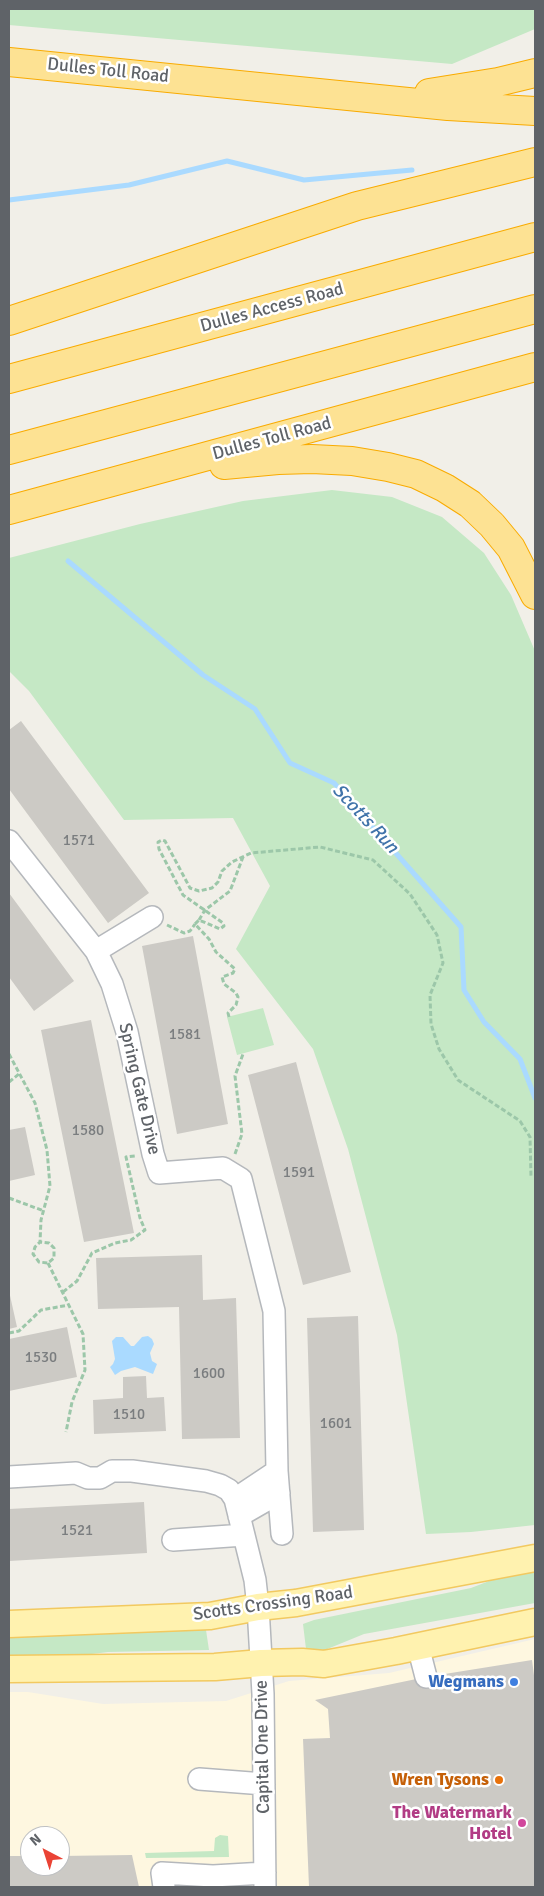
<!DOCTYPE html>
<style>
body{margin:0}
#map{position:relative;width:544px;height:1896px;overflow:hidden;background:#f1efe8;font-family:Signika,sans-serif}
canvas{display:block}
.frame{position:absolute;inset:0;border:10px solid #5f6368;pointer-events:none}
.north{position:absolute;left:20px;top:1826px;width:50px;height:50px;box-sizing:border-box;background:#fff;border:1px solid #bfc1c3;border-radius:50%;rotate:320deg;font-size:14px;font-weight:700;line-height:20px;text-align:center;color:#5f6368}
.north::after{content:'';display:block;margin:auto;width:18px;height:22px;background:#ea4335;clip-path:polygon(50% 0,100% 100%,50% 72%,0 100%)}
</style>
<div id="map">
<canvas width="544" height="1896"></canvas>
<div class="frame"></div>
<div class="north">N</div>
</div>
<script>
const ctx = document.querySelector('canvas').getContext('2d');
ctx.lineJoin = 'round';
function fillPath(path, color) {
  ctx.fillStyle = color;
  ctx.fill(path, 'evenodd');
}
function toPath(rows) {
  const path = new Path2D();
  for (const r of rows) {
    path.moveTo(r[0], r[1]);
    for (let i = 2; i < r.length; i += 2) path.lineTo(r[i], r[i + 1]);
  }
  return path;
}
function strokePath(path, color, width, dash) {
  ctx.strokeStyle = color;
  ctx.lineWidth = width;
  ctx.lineCap = dash ? 'butt' : 'round';
  ctx.setLineDash(dash || []);
  ctx.stroke(path);
}
function drawText(font, color, halo, rows, align = 'center') {
  ctx.font = font + ' Signika,sans-serif';
  ctx.lineWidth = 5;
  ctx.setLineDash([]);
  ctx.textBaseline = 'middle';
  ctx.strokeStyle = halo;
  ctx.fillStyle = color;
  for (const [text, x, y, turn = 0] of rows) {
    ctx.save();
    ctx.translate(x, y);
    ctx.rotate((+turn || 0) * Math.PI / 180);
    ctx.textAlign = isNaN(turn) ? turn : align;
    if (halo) ctx.strokeText(text, 0, 0);
    ctx.fillText(text, 0, 0);
    ctx.restore();
  }
}
const commercial = toPath([
 [535,1639,535,1887,9,1887,9,1692,28,1692,103,1704,226,1701,289,1681,389,1673],
 [30,1836,60,1836,60,1866,30,1866]
]);
const green = toPath([
 [9,9,535,9,535,29,452,64,9,25],
 [332,490,392,497,442,517,484,553,511,595,535,651,535,1525,471,1532,426,1534,397,1335,348,1149,313,1049,236,949,270,886,233,818,124,820,29,691,9,671,9,558,140,524,243,501],
 [263,1008,274,1045,237,1055,227,1017],
 [523,1568,535,1569,535,1603,364,1634,320,1652,306,1649,303,1624,314,1620,471,1588],
 [156,1626,206,1630,209,1650,108,1652,60,1658,9,1657,9,1635],
 [220,1835,228,1836,229,1857,146,1858,145,1853,214,1851,215,1838]
]);
const water = toPath([
 [148,1336,152,1339,154,1344,150,1353,152,1361,157,1364,153,1374,135,1367,121,1371,115,1375,110,1367,113,1364,115,1359,112,1341,116,1337,123,1337,131,1346,134,1346,142,1337]
]);
const stream = toPath([
 [9,200,129,185,227,161,304,180,412,170],
 [68,561,203,675,255,709,290,763,334,783,461,927,464,990,484,1022,520,1059,535,1098]
]);
const building = toPath([
 [21,721,149,893,108,923,9,789,9,730],
 [9,893,74,981,34,1011,9,977],
 [193,936,228,1124,177,1134,142,946],
 [91,1020,134,1233,84,1242,41,1030],
 [296,1062,351,1272,303,1285,248,1075],
 [25,1127,35,1175,9,1181,9,1130],
 [202,1255,203,1300,236,1298,240,1438,182,1439,179,1307,98,1309,96,1258],
 [9,1291,17,1327,9,1329],
 [358,1316,364,1530,313,1532,307,1318],
 [67,1327,77,1377,9,1391,9,1339],
 [146,1376,147,1398,164,1397,166,1431,94,1434,93,1400,123,1398,123,1377],
 [144,1502,147,1553,9,1561,9,1509],
 [532,1660,535,1683,535,1887,309,1887,303,1739,330,1738,328,1709,315,1700,426,1677],
 [132,1855,139,1887,9,1887,9,1856,30,1856,30,1866,60,1866,60,1856]
]);
const path = toPath([
 [199,920,205,910,230,891,243,857],
 [167,925,184,933,190,931,195,924],
 [229,1017,228,1013,236,1005,238,997,236,993,224,984,222,977,233,973,235,969,216,952,209,939,195,924,199,920,220,929,224,926,223,923,183,895,159,849,158,842,162,840,165,841,190,888,199,891,212,888,218,882,222,871,232,862,251,853,320,847,373,860,410,894,437,935,443,963,430,995,431,1024,439,1049,458,1080,520,1121,530,1137,531,1177],
 [9,1054,35,1103,47,1150,50,1186,41,1220,40,1242,35,1247,33,1254,39,1262,48,1263,54,1258,54,1248,49,1243,40,1242],
 [9,1082,19,1074],
 [235,1154,242,1134,235,1076,243,1054],
 [9,1198,44,1211],
 [48,1263,83,1334,85,1370,72,1402,66,1432],
 [63,1292,77,1281,92,1253,115,1243,131,1240,145,1230,140,1218,126,1157,135,1156],
 [9,1333,19,1331,41,1310,69,1305]
]);
const minor = toPath([
 [9,841,96,951,112,984,127,1032,153,1154,159,1173,223,1168,241,1179,274,1311,277,1471,282,1534],
 [96,951,152,917],
 [9,1477,76,1473,88,1478,100,1478,112,1471,132,1471,206,1481,220,1485,229,1490,235,1499,255,1580,258,1607,263,1694,265,1887],
 [235,1499,277,1471],
 [239,1516,279,1493],
 [173,1540,244,1535],
 [418,1646,426,1677],
 [199,1779,264,1784],
 [164,1887,162,1873,213,1876,265,1873]
]);
const major = toPath([
 [9,1624,210,1616,258,1607,296,1603,535,1558],
 [9,1669,215,1667,261,1663,302,1662,324,1664,396,1651,535,1622]
]);
const highway = toPath([
 [9,62,448,106,535,111],
 [429,93,498,82,535,73],
 [9,321,357,206,535,162],
 [9,379,535,237],
 [9,450,535,309],
 [224,465,278,460,312,459,352,461,388,467,416,474,445,488,470,504,492,525,511,548,535,595],
 [9,510,535,367]
]);
const markers = [
 [514,1682,5,"#3f7fe0"],
 [499,1780,5,"#e8710a"],
 [522,1823,5,"#d1479c"]
];
const numberNames = [
 ["1571",79,841],
 ["1581",185,1035],
 ["1580",88,1131],
 ["1591",299,1173],
 ["1530",41,1358],
 ["1600",209,1374],
 ["1510",129,1415],
 ["1601",336,1424],
 ["1521",77,1531]
];
const streetNames = [
 ["Dulles Toll Road",108,71,6],
 ["Dulles Access Road",272,308,-15],
 ["Dulles Toll Road",272,439,-15],
 ["Spring Gate Drive",139,1089,77],
 ["Scotts Crossing Road",273,1604,-8],
 ["Capital One Drive",263,1747,-91]
];
const shopNames = [
 ["Wegmans",504,1682]
];
const foodNames = [
 ["Wren Tysons",489,1780]
];
const hotelNames = [
 ["The Watermark",512,1813],
 ["Hotel",512,1834]
];
const waterNames = [
 ["Scotts Run",365,819,47]
];
fillPath(commercial, '#fef7e0');
fillPath(green, '#c5e8c5');
fillPath(water, '#aadaff');
strokePath(stream, '#aadaff', 5);
fillPath(building, '#cccac5');
strokePath(minor, '#b5b8bc', 24);
strokePath(major, '#f2c960', 29);
strokePath(highway, '#f9ab00', 30);
strokePath(path, '#9cc7a9', 3, [5, 2.5]);
strokePath(minor, '#fff', 21);
strokePath(major, '#fff2af', 26);
strokePath(highway, '#fde293', 28);
for (const [x, y, r, color] of markers) {
  const dot = new Path2D();
  dot.arc(x, y, r, 0, 2 * Math.PI);
  ctx.fillStyle = color;
  ctx.fill(dot);
  strokePath(dot, '#fff', 2);
}
drawText('15px', '#7a7d7f', null, numberNames);
drawText('18px', '#5f6368', '#fff', streetNames);
drawText('bold 18px', '#366cbe', '#fff', shopNames, 'right');
drawText('bold 18px', '#c56008', '#fff', foodNames, 'right');
drawText('bold 18px', '#b23c85', '#fff', hotelNames, 'right');
drawText('italic 19px', '#4174aa', '#fff', waterNames);
</script>
